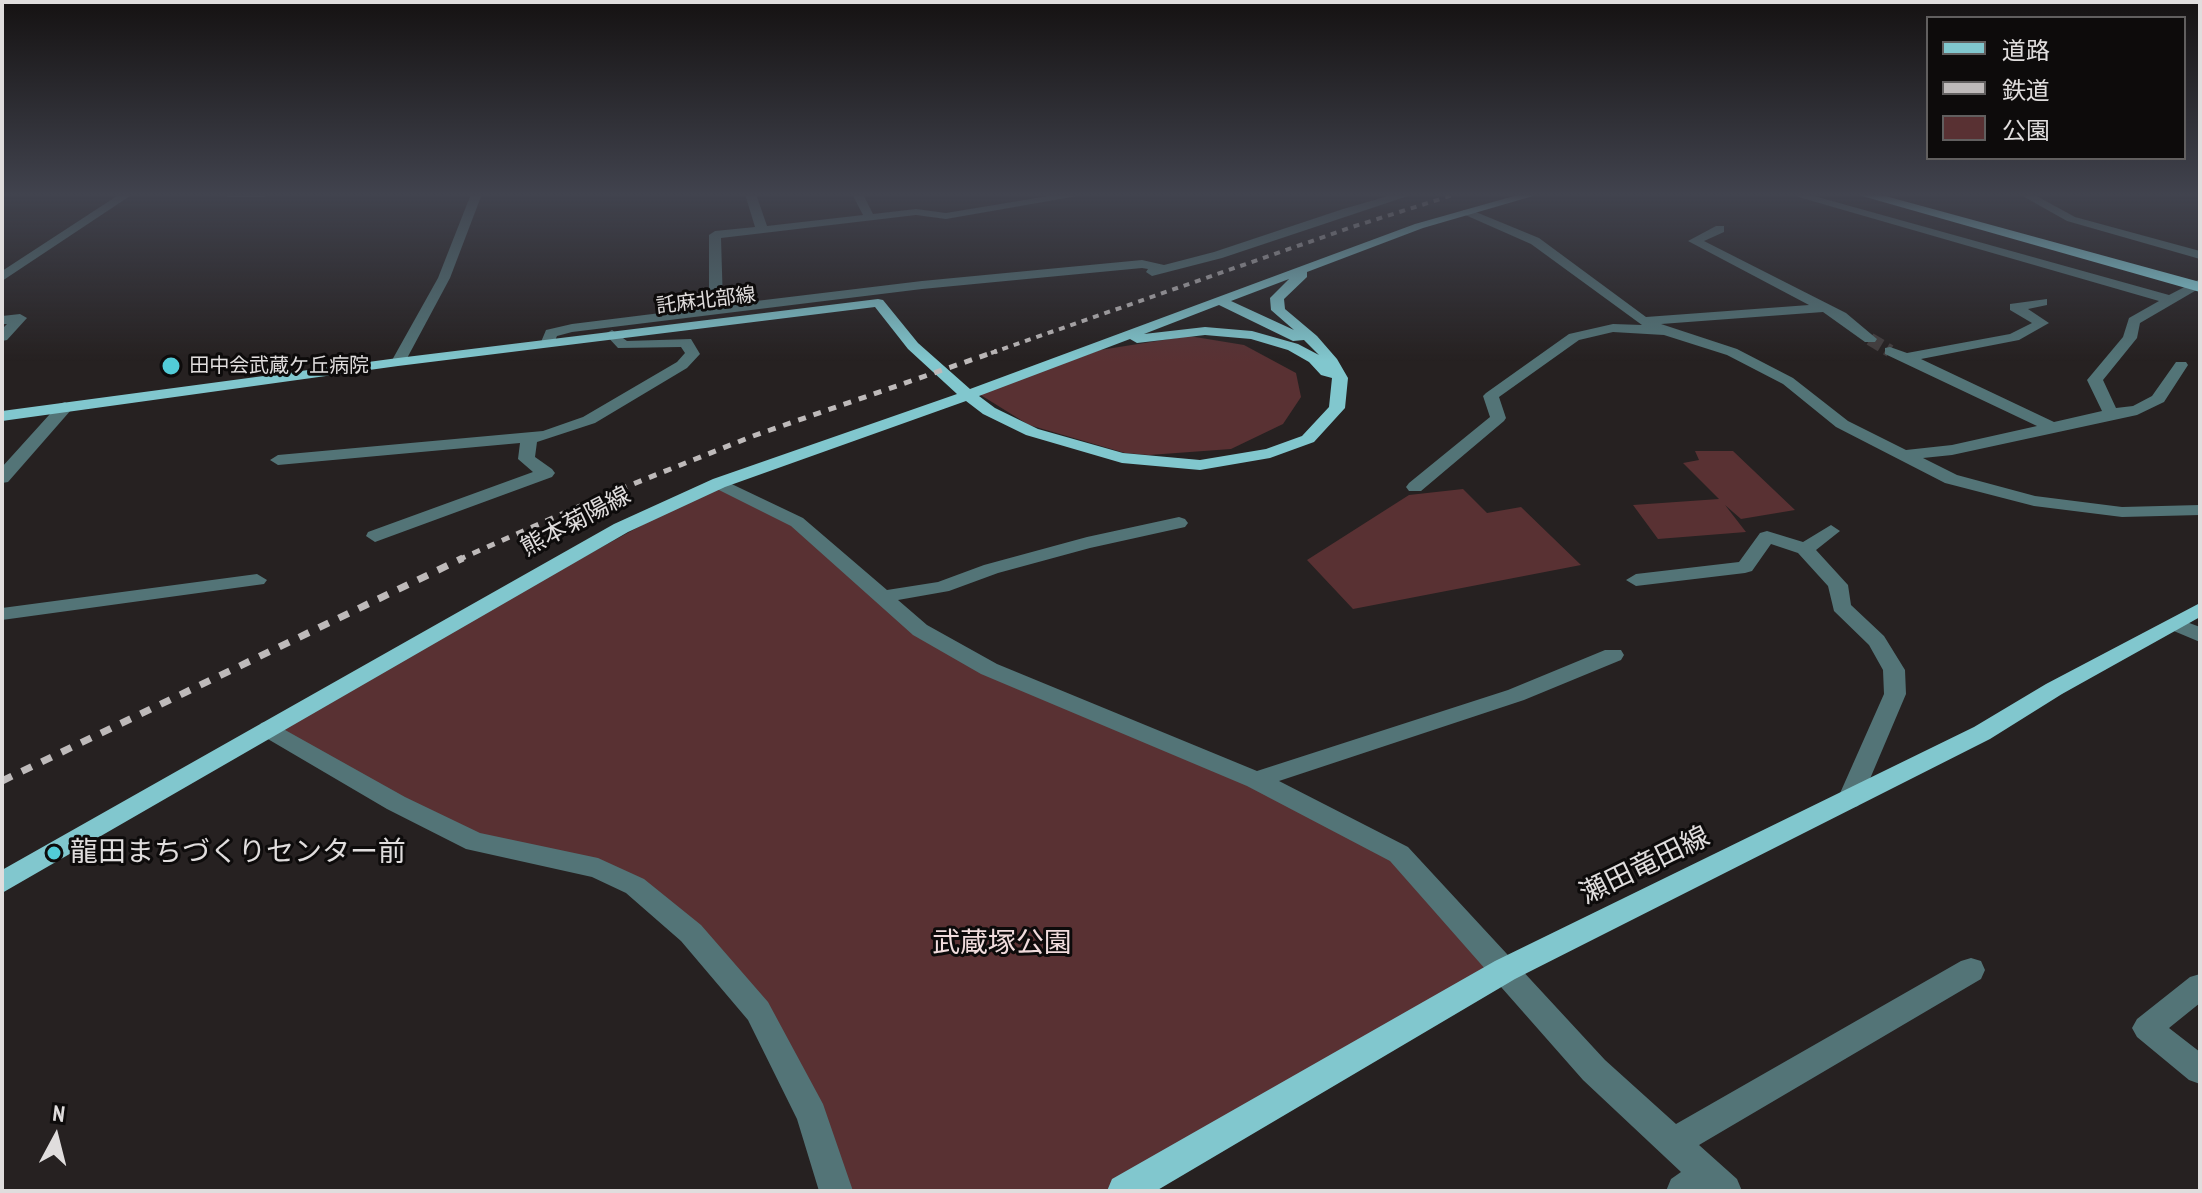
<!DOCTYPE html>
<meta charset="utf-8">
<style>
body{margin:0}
#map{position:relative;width:2202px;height:1193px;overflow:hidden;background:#262121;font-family:"PT Sans Narrow","Noto Sans JP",sans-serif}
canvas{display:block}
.frame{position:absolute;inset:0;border:4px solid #e0dddd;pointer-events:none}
.legend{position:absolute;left:1926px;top:16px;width:260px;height:144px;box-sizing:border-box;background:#0d0b0b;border:2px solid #615f5f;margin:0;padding:10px 14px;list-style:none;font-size:24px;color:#e0dddd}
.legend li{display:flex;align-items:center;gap:16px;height:40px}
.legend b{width:40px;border:2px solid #615f5f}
.north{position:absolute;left:16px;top:1097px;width:80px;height:80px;-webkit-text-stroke:6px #0d0b0b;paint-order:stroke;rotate:7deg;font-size:22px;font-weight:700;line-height:32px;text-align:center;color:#e0dddd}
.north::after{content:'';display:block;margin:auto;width:28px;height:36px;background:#e0dddd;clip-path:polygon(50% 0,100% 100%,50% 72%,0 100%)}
</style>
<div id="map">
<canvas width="2202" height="1193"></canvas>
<div class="frame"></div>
<ul class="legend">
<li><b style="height:10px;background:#81c7ce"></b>道路</li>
<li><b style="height:10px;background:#bebaba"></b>鉄道</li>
<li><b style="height:22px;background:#593133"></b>公園</li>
</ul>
<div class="north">N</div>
</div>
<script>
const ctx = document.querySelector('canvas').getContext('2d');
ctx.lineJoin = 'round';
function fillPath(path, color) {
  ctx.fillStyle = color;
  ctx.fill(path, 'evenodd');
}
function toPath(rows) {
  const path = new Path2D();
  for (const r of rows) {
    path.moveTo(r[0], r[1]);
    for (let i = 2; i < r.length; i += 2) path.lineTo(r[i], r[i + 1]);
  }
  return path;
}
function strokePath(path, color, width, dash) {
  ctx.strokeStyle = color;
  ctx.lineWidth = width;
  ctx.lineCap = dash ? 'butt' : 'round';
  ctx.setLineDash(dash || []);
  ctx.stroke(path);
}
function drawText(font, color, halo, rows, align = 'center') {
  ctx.font = font + ' "PT Sans Narrow","Noto Sans JP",sans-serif';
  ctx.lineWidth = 6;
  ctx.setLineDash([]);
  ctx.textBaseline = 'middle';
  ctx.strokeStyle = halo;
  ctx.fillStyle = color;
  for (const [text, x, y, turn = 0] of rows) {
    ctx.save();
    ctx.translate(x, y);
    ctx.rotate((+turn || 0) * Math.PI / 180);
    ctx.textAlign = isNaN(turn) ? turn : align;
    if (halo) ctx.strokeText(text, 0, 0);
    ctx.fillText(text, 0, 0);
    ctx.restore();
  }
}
const green = toPath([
 [1189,336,1244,345,1296,373,1301,397,1283,424,1231,449,1149,455,1125,453,1029,425,979,394,1100,350],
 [1695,451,1733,451,1795,510,1741,519,1725,505,1746,532,1658,539,1633,505,1719,499,1683,463,1699,460],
 [719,483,797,522,920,630,1399,854,1505,970,1125,1191,836,1191,758,1011,635,886,475,842,269,729],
 [1463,489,1487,513,1521,507,1581,565,1353,609,1307,560,1409,495]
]);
const minorTunnel = toPath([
 [1870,339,1890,351]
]);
const minor = toPath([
 [120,194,133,194,2,281,2,271,120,194],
 [223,194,269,194,264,197,228,197,223,194],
 [471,194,482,194,450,278,405,362,403,365,393,365,391,362,438,278,471,194],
 [745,194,756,194,767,226,863,215,852,194,863,194,873,214,916,209,946,213,1060,194,1089,194,946,219,916,215,721,238,723,305,922,281,1142,260,1164,265,1214,252,1343,209,1395,194,1414,194,1222,258,1152,276,1146,272,1148,269,1142,268,922,289,572,332,557,336,553,345,543,345,541,342,546,330,572,324,709,307,709,235,715,231,755,227,745,194],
 [1788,194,1807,194,2169,295,2200,279,2200,288,2140,323,2137,338,2103,380,2116,408,2133,406,2152,396,2176,362,2186,362,2188,365,2164,402,2137,415,1952,455,1923,458,1957,475,2035,496,2122,507,2200,505,2200,515,2122,517,2034,506,1945,483,1836,427,1783,384,1727,355,1664,335,1613,332,1579,340,1499,397,1506,418,1504,421,1421,491,1409,491,1406,487,1409,483,1490,417,1483,396,1486,393,1569,334,1613,324,1642,325,1531,244,1463,214,1463,210,1471,210,1539,238,1646,317,1809,305,1688,241,1716,226,1724,226,1724,232,1704,241,1846,313,1877,339,1875,342,1865,342,1823,312,1661,324,1737,349,1793,378,1848,421,1906,450,1952,445,2037,426,1885,354,1885,348,1890,347,1907,353,2010,334,2032,323,2010,310,2010,304,2047,299,2047,305,2028,309,2049,323,2019,340,1921,359,2054,422,2102,411,2087,380,2123,337,2129,318,2159,301,1788,194],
 [2019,194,2033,194,2075,217,2200,251,2200,259,2067,221,2019,194],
 [20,314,27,318,7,340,2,341,2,329,7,324,2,324,2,316,20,314],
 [612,330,627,341,691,339,700,354,687,368,595,423,537,442,535,457,552,469,555,473,552,477,375,542,366,536,368,532,533,472,518,459,520,443,278,465,270,460,278,455,543,431,583,417,677,362,685,353,681,347,618,348,605,334,612,330],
 [65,402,73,407,71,410,8,482,2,483,2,467,59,404,65,402],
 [719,478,803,518,887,590,938,582,984,565,1087,537,1179,517,1185,519,1188,523,1185,527,1090,548,998,573,949,591,898,600,927,625,997,664,1257,771,1508,690,1605,650,1621,650,1624,655,1621,660,1524,700,1279,781,1408,847,1605,1060,1676,1124,1961,961,1971,958,1981,961,1985,970,1981,979,1699,1145,1737,1179,1742,1191,1666,1191,1671,1179,1681,1172,1583,1080,1390,861,1247,786,981,674,913,635,791,526,713,487,710,483,719,478],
 [1831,525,1840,531,1816,550,1848,585,1851,605,1884,636,1905,670,1906,694,1861,800,1858,806,1849,809,1840,806,1837,800,1884,694,1883,670,1869,645,1834,611,1828,586,1798,553,1771,544,1752,571,1745,573,1636,586,1626,580,1636,574,1739,562,1760,533,1767,531,1803,542,1831,525],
 [257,574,267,580,264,584,2,620,2,608,257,574],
 [2176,618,2200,627,2200,642,2169,629,2166,624,2176,618],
 [269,721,405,797,480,833,598,858,644,879,701,925,768,1002,823,1104,853,1191,819,1191,797,1119,748,1020,681,941,626,893,592,877,466,849,387,809,261,735,258,729,261,723,269,721],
 [2200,974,2200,1003,2169,1028,2200,1052,2200,1084,2189,1080,2137,1037,2132,1028,2137,1019,2190,977,2200,974]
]);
const major = toPath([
 [1521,194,1540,194,1423,228,1307,272,1307,277,1284,299,1285,309,1317,336,1337,359,1348,378,1345,408,1314,442,1270,458,1200,470,1122,463,1026,435,983,414,966,401,725,487,628,532,2,893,2,870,614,524,713,479,957,394,908,349,875,307,398,366,2,421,2,411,398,358,878,299,883,300,918,343,970,389,1415,224,1521,194],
 [1289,279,1270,298,1271,310,1294,330,1231,301,1289,279],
 [1219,305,1293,341,1304,340,1319,355,1298,344,1252,331,1205,327,1144,334,1219,305],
 [1205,335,1251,339,1288,350,1309,362,1321,375,1332,378,1329,407,1302,436,1266,449,1200,460,1123,453,1038,429,995,408,979,396,1130,339,1137,343,1205,335],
 [2200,603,2200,617,2062,694,1990,739,1515,979,1156,1191,1107,1191,1112,1179,1495,961,1974,727,2046,684,2200,603]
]);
const highway = toPath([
 [1855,194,1878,194,2200,282,2200,292,1855,194]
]);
const railFar2 = toPath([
 [991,353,1352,227,1456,194]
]);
const railFar1 = toPath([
 [458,560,598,498,753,436,997,351]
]);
const rail = toPath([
 [2,781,463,558]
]);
const markers = [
 [171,366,10,"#52cbd7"],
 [54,853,8,"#52cbd7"]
];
const farStreetnames = [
 ["託麻北部線",706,301,-7]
];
const farPoinames = [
 ["田中会武蔵ケ丘病院",189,366]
];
const streetNames = [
 ["熊本菊陽線",576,522,-28]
];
const nearPoinames = [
 ["龍田まちづくりセンター前",70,853]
];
const nearStreetnames = [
 ["瀬田竜田線",1645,866,-26]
];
const nearParknames = [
 ["武蔵塚公園",1002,944]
];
fillPath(green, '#593133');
strokePath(minorTunnel, '#423d3d', 13, [13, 6]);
fillPath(minor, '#537477');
fillPath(major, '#81c7ce');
fillPath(highway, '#92e8f1');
strokePath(railFar2, '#bebaba', 4, [6, 6]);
strokePath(railFar1, '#bebaba', 5, [8, 8]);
strokePath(rail, '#bebaba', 7, [11, 11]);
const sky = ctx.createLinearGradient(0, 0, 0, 361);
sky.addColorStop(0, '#151212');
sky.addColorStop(0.54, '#41434e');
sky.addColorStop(1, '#41434e00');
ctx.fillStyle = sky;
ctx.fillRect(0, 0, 2202, 361);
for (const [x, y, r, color] of markers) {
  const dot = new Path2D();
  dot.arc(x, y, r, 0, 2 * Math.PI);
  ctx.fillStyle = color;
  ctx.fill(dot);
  strokePath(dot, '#0d0b0b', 3);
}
drawText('20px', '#e0dddd', '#0d0b0b', farStreetnames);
drawText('20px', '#e0dddd', '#0d0b0b', farPoinames, 'left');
drawText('24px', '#e0dddd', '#0d0b0b', streetNames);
drawText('28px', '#e0dddd', '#0d0b0b', nearPoinames, 'left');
drawText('28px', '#e0dddd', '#0d0b0b', nearStreetnames);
drawText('28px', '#f1dcdd', '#0d0b0b', nearParknames);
</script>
